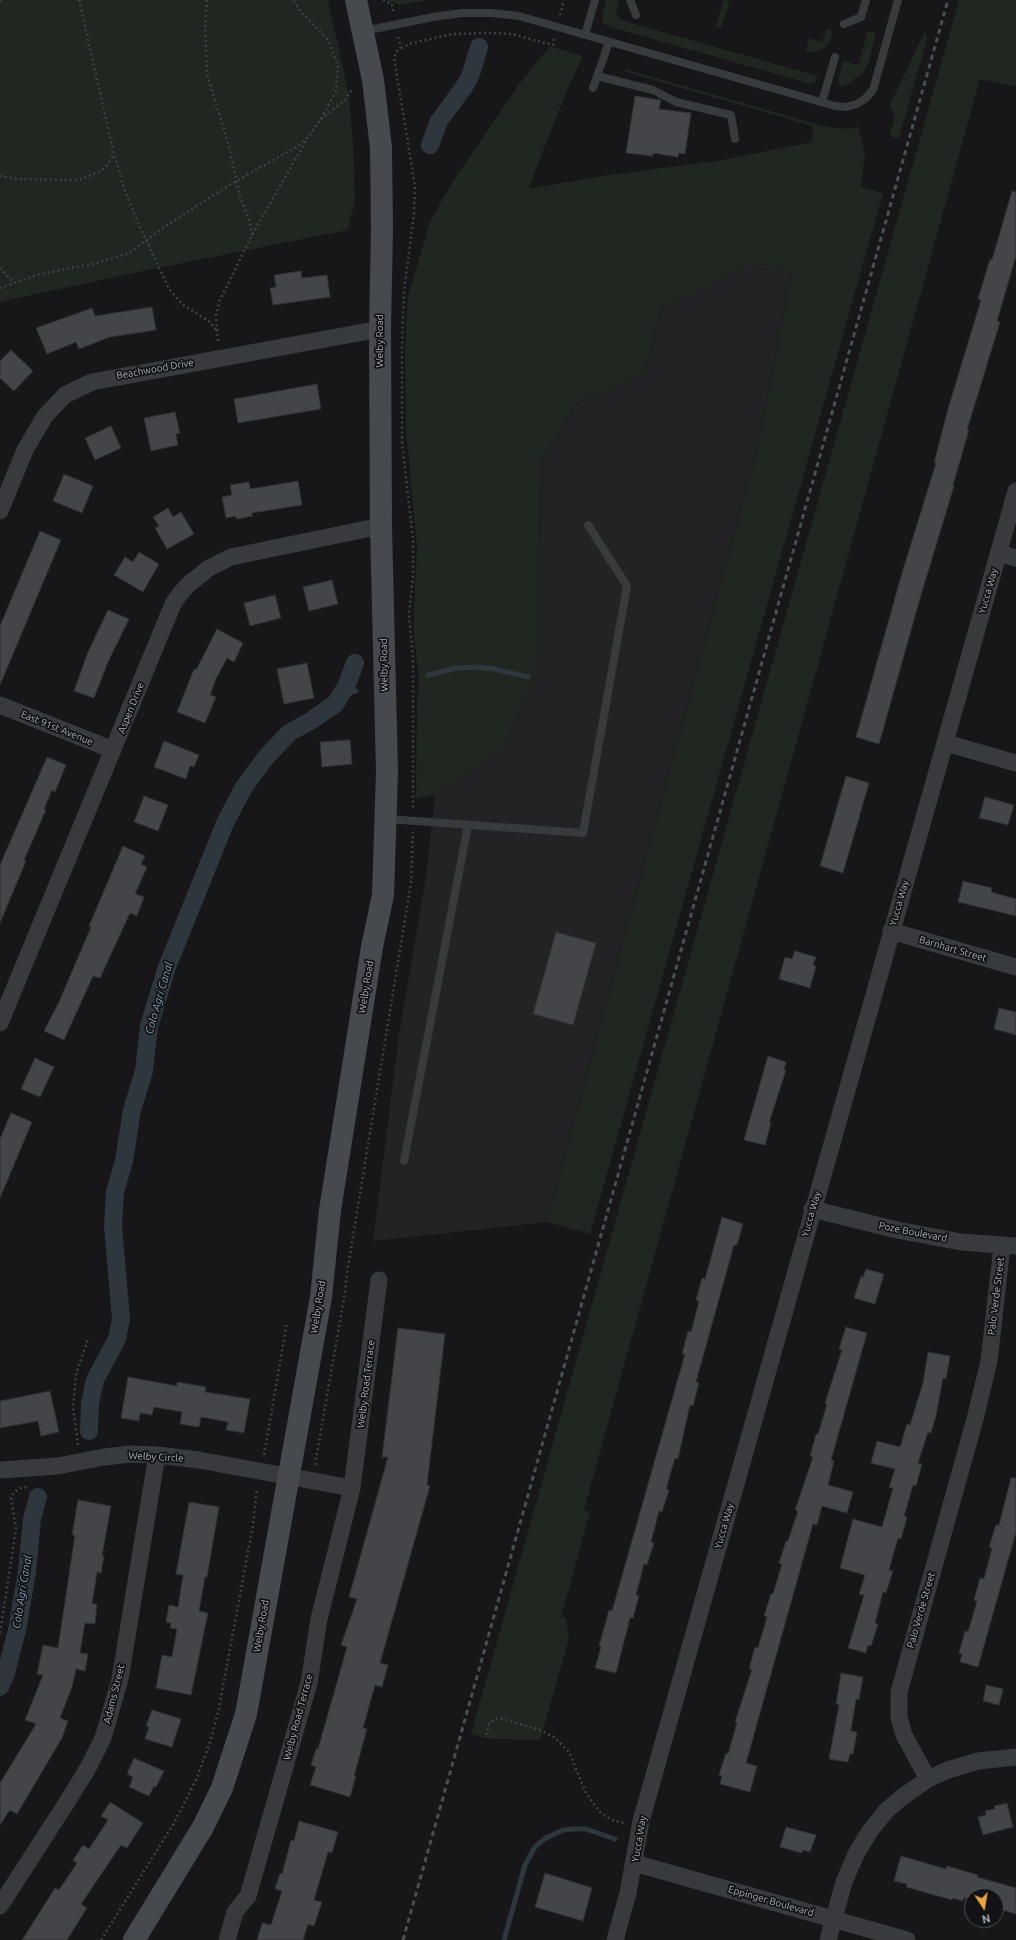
<!DOCTYPE html>
<style>
body{margin:0}
#map{position:relative;width:1016px;height:1940px;overflow:hidden;background:#171719;font-family:Ubuntu,sans-serif}
canvas{display:block}
.north{position:absolute;left:964px;top:1888px;width:40px;height:40px;box-sizing:border-box;background:#121214;border:1px solid #4f5156;border-radius:50%;rotate:168deg;font-size:11px;font-weight:700;line-height:16px;text-align:center;color:#aaafb9}
.north::after{content:'';display:block;margin:auto;width:14px;height:18px;background:#eda73b;clip-path:polygon(50% 0,100% 100%,50% 72%,0 100%)}
</style>
<div id="map">
<canvas width="1016" height="1940"></canvas>
<div class="north">N</div>
</div>
<script>
const ctx = document.querySelector('canvas').getContext('2d');
ctx.lineJoin = 'round';
function fillPath(path, color) {
  ctx.fillStyle = color;
  ctx.fill(path, 'evenodd');
}
function toPath(rows) {
  const path = new Path2D();
  for (const r of rows) {
    path.moveTo(r[0], r[1]);
    for (let i = 2; i < r.length; i += 2) path.lineTo(r[i], r[i + 1]);
  }
  return path;
}
function strokePath(path, color, width, dash) {
  ctx.strokeStyle = color;
  ctx.lineWidth = width;
  ctx.lineCap = dash ? 'butt' : 'round';
  ctx.setLineDash(dash || []);
  ctx.stroke(path);
}
function drawText(font, color, halo, rows, align = 'center') {
  ctx.font = font + ' Ubuntu,sans-serif';
  ctx.lineWidth = 3.5;
  ctx.setLineDash([]);
  ctx.textBaseline = 'middle';
  ctx.strokeStyle = halo;
  ctx.fillStyle = color;
  for (const [text, x, y, turn = 0] of rows) {
    ctx.save();
    ctx.translate(x, y);
    ctx.rotate((+turn || 0) * Math.PI / 180);
    ctx.textAlign = isNaN(turn) ? turn : align;
    if (halo) ctx.strokeText(text, 0, 0);
    ctx.fillText(text, 0, 0);
    ctx.restore();
  }
}
const built = toPath([
 [747,266,792,273,756,455,547,1222,373,1241,399,1035,426,877,435,794,501,750,540,537,541,461,577,403,644,373,662,307]
]);
const green = toPath([
 [0,0,328,0,349,95,353,145,355,200,348,230,133,273,0,302],
 [387,0,428,0,400,5],
 [606,0,619,0,616,12,620,20,814,75,817,78,816,82,812,84,610,27,604,24,602,17],
 [724,0,729,1,729,3,721,28,716,25],
 [959,0,1016,0,1016,87,980,79,584,1510,590,1512,561,1617,566,1618,569,1639,540,1740,490,1739,471,1734],
 [828,29,831,30,832,33,831,40,825,48,815,52,807,52,806,50,809,38,822,42,826,30],
 [926,29,927,39,899,138,893,137,890,134,895,118,890,105],
 [868,31,876,33,869,61,863,73,850,82,841,87,838,81,843,61,858,65],
 [550,46,583,56,570,83,528,189,602,176,723,160,812,142,813,126,626,72,625,69,826,127,849,129,858,127,865,153,861,187,883,193,590,1234,547,1222,756,455,792,273,747,266,662,307,644,373,577,403,541,461,536,671,501,750,435,794,416,798,417,701,419,680,414,636,414,607,417,547,406,430,405,347,408,296,430,222,449,187,520,83]
]);
const stream = toPath([
 [428,675,457,668,477,667,495,669,528,677],
 [342,693,356,691],
 [504,1940,525,1865,535,1847,544,1839,563,1830,574,1829,586,1829,615,1839]
]);
const canal = toPath([
 [430,145,439,121,464,87,471,74,479,47],
 [89,1431,90,1403,95,1380,117,1339,121,1319,113,1226,115,1192,124,1161,132,1110,144,1071,149,1026,167,967,225,823,244,787,267,756,289,733,312,720,335,704,346,687,355,663],
 [0,1687,6,1673,17,1630,27,1572,32,1519,38,1497]
]);
const building = toPath([
 [635,96,661,100,659,109,691,113,685,154,679,153,678,157,653,153,653,156,651,156,626,153,635,96],
 [1012,191,1016,192,1016,256,997,321,1000,322,967,430,969,430,953,485,954,486,921,595,879,744,856,737,902,573,936,463,934,463,948,409,981,300,978,299,990,259,992,260,1012,191],
 [301,271,302,278,327,275,330,297,273,305,270,288,276,287,274,275,301,271],
 [152,307,156,330,110,337,79,349,76,342,47,354,36,328,92,308,95,316,152,307],
 [11,350,33,371,14,391,0,378,0,361,11,350],
 [317,384,321,409,238,423,234,399,317,384],
 [175,412,180,433,176,434,178,445,151,451,144,418,175,412],
 [111,426,121,448,95,460,85,438,111,426],
 [64,474,93,486,82,513,53,501,64,474],
 [298,481,302,505,252,513,253,516,236,519,236,516,226,518,222,497,232,495,230,485,249,482,250,489,298,481],
 [168,508,173,517,181,512,194,534,167,549,155,528,159,526,153,517,168,508],
 [40,531,61,540,0,685,0,626,40,531],
 [139,552,159,564,143,592,114,575,125,557,133,562,139,552],
 [332,580,338,604,309,611,303,587,332,580],
 [275,595,281,618,250,626,244,603,275,595],
 [108,610,129,619,108,662,94,698,74,691,88,652,108,610],
 [217,629,243,643,234,662,227,658,216,679,210,695,216,697,205,723,177,712,194,669,196,670,217,629],
 [307,663,314,698,284,704,277,669,307,663],
 [350,740,352,764,322,767,320,742,350,740],
 [164,741,199,755,194,767,190,766,186,779,154,767,164,741],
 [47,757,66,765,55,792,52,790,44,809,46,810,24,860,26,861,0,923,0,865,47,757],
 [846,776,869,783,843,873,820,866,846,776],
 [144,796,168,805,158,831,134,822,144,796],
 [985,797,1014,805,1008,825,979,818,985,797],
 [123,846,145,856,141,864,147,867,135,894,144,897,137,916,130,913,100,978,93,976,64,1040,44,1031,59,1002,91,927,89,926,123,846],
 [963,881,992,888,991,892,1016,899,1016,916,958,902,963,881],
 [556,932,596,943,573,1025,533,1014,556,932],
 [795,951,816,957,813,965,816,966,810,988,779,979,785,957,792,959,795,951],
 [999,1008,1016,1012,1016,1035,994,1029,999,1008],
 [768,1056,786,1062,784,1070,786,1070,769,1123,771,1123,765,1145,744,1140,768,1056],
 [35,1058,54,1067,40,1097,21,1089,35,1058],
 [11,1113,32,1122,0,1198,0,1139,11,1113],
 [722,1217,743,1224,737,1245,734,1245,696,1382,699,1383,693,1406,690,1405,678,1459,675,1458,666,1489,669,1490,662,1512,659,1511,651,1542,654,1543,647,1565,644,1564,636,1595,639,1596,633,1618,630,1618,616,1673,595,1668,601,1647,599,1646,609,1610,612,1611,685,1354,682,1354,688,1331,691,1332,699,1301,696,1300,702,1278,705,1279,722,1217],
 [866,1269,884,1274,875,1304,854,1298,861,1276,863,1277,866,1269],
 [846,1327,867,1333,831,1460,834,1461,828,1485,853,1492,847,1513,822,1506,817,1525,813,1524,746,1763,757,1766,750,1792,720,1784,722,1776,719,1775,726,1753,728,1754,737,1723,735,1722,752,1669,749,1669,755,1647,758,1648,767,1617,764,1616,771,1594,773,1594,782,1564,779,1563,786,1541,788,1541,798,1511,795,1510,813,1457,810,1456,816,1434,818,1434,827,1404,825,1403,842,1350,839,1349,846,1327],
 [398,1328,445,1334,427,1485,430,1486,380,1663,388,1665,382,1687,375,1685,363,1728,367,1729,354,1776,356,1776,350,1797,310,1785,316,1767,311,1765,316,1749,318,1749,347,1647,341,1645,357,1599,349,1597,388,1457,382,1457,398,1328],
 [928,1352,950,1356,946,1379,943,1378,936,1416,931,1433,928,1432,918,1463,922,1464,916,1486,913,1485,904,1516,907,1517,901,1539,898,1538,889,1570,893,1571,886,1593,883,1592,875,1623,878,1624,871,1646,868,1645,866,1653,848,1648,864,1595,859,1594,865,1575,840,1568,853,1519,882,1527,893,1488,889,1487,895,1469,871,1463,877,1441,900,1447,907,1424,910,1425,923,1383,928,1352],
 [128,1377,177,1386,177,1382,206,1387,205,1392,250,1399,244,1433,226,1430,228,1422,201,1417,199,1427,180,1424,182,1412,154,1407,152,1415,140,1413,139,1421,121,1418,128,1377],
 [50,1391,59,1432,41,1436,38,1421,0,1428,0,1401,50,1391],
 [1011,1478,1016,1478,1016,1532,978,1667,960,1662,962,1654,959,1653,965,1631,968,1632,977,1601,974,1600,980,1578,984,1579,992,1548,989,1547,996,1525,999,1525,1011,1478],
 [78,1500,111,1506,102,1556,104,1556,101,1573,97,1572,92,1604,97,1604,95,1624,85,1623,80,1653,88,1654,85,1671,76,1669,72,1687,60,1718,68,1721,62,1738,17,1814,10,1810,0,1825,0,1783,36,1724,25,1720,43,1675,37,1674,43,1645,58,1648,75,1535,72,1535,78,1500],
 [189,1502,219,1507,207,1577,205,1577,199,1611,208,1613,191,1695,156,1688,162,1655,172,1657,177,1629,170,1628,171,1623,166,1622,169,1605,178,1607,183,1575,176,1574,189,1502],
 [841,1673,863,1677,859,1700,856,1699,851,1731,857,1732,853,1754,850,1754,848,1762,829,1759,839,1705,836,1704,841,1673],
 [986,1685,1003,1689,999,1705,983,1701,986,1685],
 [152,1710,181,1719,172,1747,145,1739,149,1727,146,1726,152,1710],
 [134,1758,164,1771,156,1787,154,1786,149,1796,129,1787,133,1777,127,1774,134,1758],
 [110,1802,143,1823,127,1848,121,1845,81,1904,87,1908,67,1940,22,1940,55,1888,59,1890,77,1863,73,1860,83,1845,89,1849,108,1820,101,1816,110,1802],
 [1007,1803,1013,1827,983,1835,978,1817,986,1815,985,1811,995,1809,994,1806,1007,1803],
 [299,1821,338,1832,332,1853,328,1852,314,1900,322,1902,314,1926,308,1924,303,1940,257,1940,262,1923,271,1925,282,1891,275,1889,280,1873,282,1874,291,1840,294,1841,299,1821],
 [786,1827,816,1835,810,1852,803,1850,802,1853,780,1847,786,1827],
 [901,1856,946,1869,947,1866,978,1875,977,1877,1016,1888,1016,1914,996,1908,996,1896,972,1896,971,1900,964,1898,963,1901,953,1898,952,1900,906,1887,907,1884,894,1881,901,1856],
 [545,1873,592,1888,583,1921,535,1907,545,1873]
]);
const path = toPath([
 [79,0,113,150,125,191,140,227,169,289,182,304,210,322,216,330],
 [207,0,205,25,207,74,229,146,240,197,249,219,252,235],
 [383,0,392,4,393,12],
 [0,2,0,0],
 [560,15,564,0],
 [398,37,401,48,396,52,394,58,415,186,414,214,404,292,402,344,402,443,413,538,413,577,409,615,413,658,413,809],
 [401,48,412,43,453,34,488,33,512,34,553,45,554,39],
 [321,119,344,101,353,88],
 [0,176,16,179,79,180,101,171,108,164,114,154],
 [0,268,14,283],
 [0,288,37,275,97,263,129,253,170,223,231,184,298,146,308,137,321,119,336,91,338,66,328,40,301,12,293,0],
 [218,341,216,315,220,300,252,235,307,139],
 [78,1445,73,1407,76,1374,88,1339],
 [264,1455,287,1322],
 [315,1465,345,1292,347,1273,411,883,413,832],
 [0,1633,16,1529,11,1498,14,1492,21,1488,29,1487],
 [486,1735,489,1724,495,1719,503,1719,537,1729,554,1737,569,1752,586,1793,593,1803,601,1813,612,1820,624,1823],
 [101,1940,174,1823,197,1778,210,1742,219,1708,253,1525,257,1488]
]);
const lane = toPath([
 [630,0,636,15],
 [844,24,861,17,866,0],
 [364,31,433,17,462,13,491,13,519,16,835,106,846,107,857,104,866,98,873,90,898,0],
 [585,35,595,0],
 [597,76,653,90,676,102,731,115,735,139],
 [593,88,609,42],
 [822,102,835,57],
 [387,819,583,833,627,586,588,525],
 [404,1161,468,825]
]);
const street = toPath([
 [0,511,25,450,45,416,65,395,92,382,380,329],
 [999,553,1016,558],
 [0,705,113,750],
 [946,743,1016,763],
 [891,931,1016,967],
 [0,1023,173,604,179,595,189,584,209,568,231,557,381,526],
 [812,1209,897,1230,961,1242,1016,1246],
 [0,1470,58,1466,104,1457,131,1454,157,1455,199,1460,352,1488],
 [928,1779,904,1735,899,1717,899,1692,975,1419,989,1361,1002,1246],
 [634,1863,907,1940],
 [0,1906,67,1802,88,1768,103,1738,120,1679,157,1455],
 [227,1940,235,1912,248,1896,309,1683,319,1619,352,1488,379,1280],
 [615,1940,628,1893,641,1821,1016,491],
 [828,1940,844,1882,856,1854,870,1831,886,1811,901,1798,928,1779,948,1770,978,1761,1016,1757]
]);
const secondary = toPath([
 [134,1940,203,1827,222,1788,246,1714,321,1297,330,1210,372,947,383,895,387,772,381,526,380,329,382,229,381,148,373,80,356,0]
]);
const rail = toPath([
 [403,1940,948,0]
]);
const streetNames = [
 ["Welby Road",380,341,-90],
 ["Beachwood Drive",155,369,-10],
 ["Yucca Way",988,591,-74],
 ["Welby Road",384,665,-91],
 ["Aspen Drive",131,708,-68],
 ["East 91st Avenue",57,728,22],
 ["Yucca Way",899,903,-74],
 ["Barnhart Street",953,949,16],
 ["Welby Road",366,987,-81],
 ["Yucca Way",811,1214,-74],
 ["Poze Boulevard",913,1232,11],
 ["Palo Verde Street",996,1296,-83],
 ["Welby Road",318,1307,-81],
 ["Welby Road Terrace",366,1384,-83],
 ["Welby Circle",156,1457,3],
 ["Yucca Way",724,1526,-74],
 ["Palo Verde Street",921,1610,-74],
 ["Welby Road",261,1626,-80],
 ["Adams Street",114,1694,-76],
 ["Welby Road Terrace",298,1717,-75],
 ["Yucca Way",639,1839,-80],
 ["Eppinger Boulevard",771,1901,16]
];
const waterNames = [
 ["Colo Agri Canal",159,998,-74],
 ["Colo Agri Canal",22,1592,-81]
];
fillPath(built, '#232326');
fillPath(green, '#1f2720');
strokePath(stream, '#2d373d', 5);
strokePath(canal, '#2d373d', 18);
fillPath(building, '#444549');
strokePath(building, '#313135', 1);
strokePath(path, '#3e4145', 2.5, [2, 3]);
strokePath(lane, '#383a3e', 8);
strokePath(street, '#383a3e', 17);
strokePath(secondary, '#46494e', 22);
strokePath(rail, '#4b4e53', 3, [5, 4]);
drawText('10px', '#aaafb9', '#121214', streetNames);
drawText('italic 11px', '#829eb2', '#121214', waterNames);
</script>
